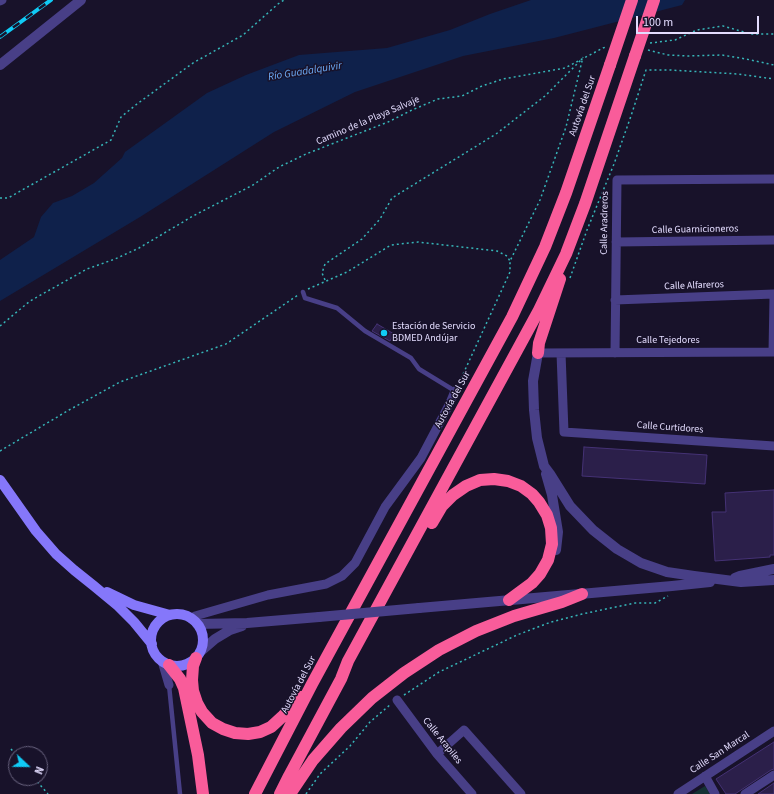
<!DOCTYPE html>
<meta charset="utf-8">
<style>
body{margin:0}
#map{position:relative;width:774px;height:794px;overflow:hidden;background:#18122a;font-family:"Source Sans 3",sans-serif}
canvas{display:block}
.north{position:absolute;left:8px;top:746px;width:40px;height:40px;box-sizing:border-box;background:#18122a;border:1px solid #69637f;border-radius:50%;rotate:112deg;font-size:11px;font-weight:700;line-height:16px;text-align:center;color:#e3dcfe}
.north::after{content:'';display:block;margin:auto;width:14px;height:18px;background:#10cbf6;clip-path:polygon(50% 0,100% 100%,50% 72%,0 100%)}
.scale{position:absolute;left:636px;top:16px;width:123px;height:18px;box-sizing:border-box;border:2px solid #e3dcfe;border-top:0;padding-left:5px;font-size:12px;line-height:14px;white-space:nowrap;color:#e3dcfe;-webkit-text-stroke:3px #18122a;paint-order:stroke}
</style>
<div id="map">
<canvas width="774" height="794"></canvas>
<div class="north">N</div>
<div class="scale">100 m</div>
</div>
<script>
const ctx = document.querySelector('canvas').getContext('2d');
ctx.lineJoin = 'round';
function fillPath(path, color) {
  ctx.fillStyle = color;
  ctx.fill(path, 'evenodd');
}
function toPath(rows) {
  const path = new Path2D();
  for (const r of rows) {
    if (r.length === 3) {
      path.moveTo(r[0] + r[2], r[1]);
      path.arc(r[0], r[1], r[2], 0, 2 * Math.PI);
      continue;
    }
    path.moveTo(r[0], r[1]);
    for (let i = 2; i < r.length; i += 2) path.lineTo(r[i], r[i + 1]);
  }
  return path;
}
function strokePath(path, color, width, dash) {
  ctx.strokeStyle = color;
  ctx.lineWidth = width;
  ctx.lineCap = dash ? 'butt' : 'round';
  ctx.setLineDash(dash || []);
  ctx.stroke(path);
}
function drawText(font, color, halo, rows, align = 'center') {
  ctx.font = font + ' "Source Sans 3",sans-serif';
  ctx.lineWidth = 3;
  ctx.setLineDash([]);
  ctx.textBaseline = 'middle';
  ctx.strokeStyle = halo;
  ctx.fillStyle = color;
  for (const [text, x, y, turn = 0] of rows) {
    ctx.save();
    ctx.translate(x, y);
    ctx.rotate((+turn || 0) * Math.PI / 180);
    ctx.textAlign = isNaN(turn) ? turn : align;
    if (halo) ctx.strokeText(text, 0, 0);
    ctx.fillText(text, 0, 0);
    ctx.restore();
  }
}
const green = toPath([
 [705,786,710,794,692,794]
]);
const water = toPath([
 [531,0,685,0,682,5,554,38,463,56,355,92,274,132,140,217,0,301,0,260,34,237,41,217,53,203,72,196,94,183,122,158,125,152,207,93,246,75,299,55,387,48,450,30,490,14]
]);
const building = toPath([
 [377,324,394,334,390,341,372,331,377,324],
 [584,447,707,455,705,484,582,476,584,447],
 [774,490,774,555,770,555,770,557,715,561,712,512,726,512,725,493,774,490],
 [774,742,774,769,771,770,735,794,726,794,716,779,774,742],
 [774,783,774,794,758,794,774,783]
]);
const path = toPath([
 [650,43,675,40,697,30,723,26,751,34,774,34],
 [648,50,668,55,688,56,722,55,746,59,774,65],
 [0,198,8,198,111,140,121,117,137,104,193,63,243,35,278,4,284,0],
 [570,278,587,230,614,164,631,116,646,70,670,70,738,74,774,79],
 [325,280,322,273,325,264,362,239,380,219,392,198,496,134,545,96,582,59],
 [308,289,347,272,391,245,418,242,497,251,507,256,510,261],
 [0,326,30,301,87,269,115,259,139,248,193,216,253,185,279,167,306,154,388,122,412,110,438,99,462,96,482,86,503,79,565,68,603,48,606,47],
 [459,383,510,272,510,261,540,200,566,127,583,57],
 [0,451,69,410,120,382,226,344,298,295],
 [404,695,439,672,517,635,551,622,582,614,635,603,655,603,668,596],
 [11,749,16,755],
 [34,778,48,794],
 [306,794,320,774,350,746,370,722,391,704]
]);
const service = toPath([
 [303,292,305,298,337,308,365,331,411,358,419,369,455,391],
 [169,685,180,794]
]);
const minor = toPath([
 [0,1,2,0],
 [616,242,774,240],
 [615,300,774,294],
 [773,352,774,298],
 [538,353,774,352],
 [561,353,564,432,774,446],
 [615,353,617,180,774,179],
 [191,619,195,616,268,595,326,584,342,576,355,563,385,507,421,458,450,403,455,391],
 [162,661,169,685],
 [397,700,437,754,472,794],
 [437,754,464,730,521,794],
 [705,776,715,794],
 [678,794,774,731],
 [745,794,774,775]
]);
const tertiary = toPath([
 [0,65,81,0],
 [538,353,533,381,534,410,537,438,544,466,550,474,570,506,593,530,617,549,641,563,667,572,694,576,741,582,774,580],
 [546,474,552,495,558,532,556,550],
 [735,578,740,576,774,569],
 [419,608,672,586,710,582],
 [197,624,247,623,319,617],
 [200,652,215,639,230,630,242,626]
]);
const secondary = toPath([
 [0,480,36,531,56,554,74,570,94,586,118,606,134,622,152,644],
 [107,592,134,605,170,615],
 [177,640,26]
]);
const motorway = toPath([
 [538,353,539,343,560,279],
 [432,523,442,506,453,495,466,486,480,480,494,479,508,481,521,486,532,494,539,502,547,515,551,528,552,544,548,560,540,574,532,583,509,600],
 [196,658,193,666,192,680,193,691,197,703,202,712,212,723,223,729,235,733,248,734,260,732,271,727,283,716,301,697],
 [169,665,180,679,184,688,198,755,203,794],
 [255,794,312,684,512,317,545,247,566,193,610,65],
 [280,794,289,776,341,679,348,661,539,310,566,254,585,204,635,56],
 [290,794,313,760,341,728,372,698,404,673,439,650,476,631,514,616,562,602,582,594]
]);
const rail = toPath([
 [0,37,51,0]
]);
const tertiaryBridge = toPath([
 [319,617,419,608]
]);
const motorwayBridge = toPath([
 [635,56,654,0],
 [610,65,632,0]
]);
const markers = [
 [384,333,4,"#10cbf6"]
];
const streetNames = [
 ["Autovía del Sur",583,106,-71],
 ["Camino de la Playa Salvaje",368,121,-23],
 ["Calle Aradreros",605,223,-89],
 ["Calle Guarnicioneros",695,230,-1],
 ["Calle Alfareros",694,286,-2],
 ["Calle Tejedores",668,341],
 ["Autovía del Sur",453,400,-61],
 ["Calle Curtidores",670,428,4],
 ["Autovía del Sur",299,685,-62],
 ["Calle Arapiles",442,741,51],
 ["Calle San Marcal",720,753,-33]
];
const poiNames = [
 ["Estación de Servicio",392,327],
 ["BDMED Andújar",392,339]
];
const waterNames = [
 ["Río Guadalquivir",305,72,-9]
];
fillPath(green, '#153234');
fillPath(water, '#0f214b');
fillPath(building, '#2b1f4a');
strokePath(building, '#453275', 1);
strokePath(path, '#36b5b8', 1.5, [2, 3]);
strokePath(service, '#483f87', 4.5);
strokePath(minor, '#483f87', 9);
strokePath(tertiary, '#483f87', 10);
strokePath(secondary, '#8577fa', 10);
strokePath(motorway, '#f95c9a', 12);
strokePath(rail, '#10cbf6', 4);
strokePath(rail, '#18122a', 2.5, [8]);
strokePath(tertiaryBridge, '#483f87', 10);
strokePath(motorwayBridge, '#f95c9a', 12);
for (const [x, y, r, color] of markers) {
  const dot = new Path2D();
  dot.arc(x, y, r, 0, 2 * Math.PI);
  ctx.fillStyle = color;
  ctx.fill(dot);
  strokePath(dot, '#18122a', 1.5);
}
drawText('10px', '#e3dcfe', '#18122a', streetNames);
drawText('10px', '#e3dcfe', '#18122a', poiNames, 'left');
drawText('italic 11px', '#6eadf9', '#18122a', waterNames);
</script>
